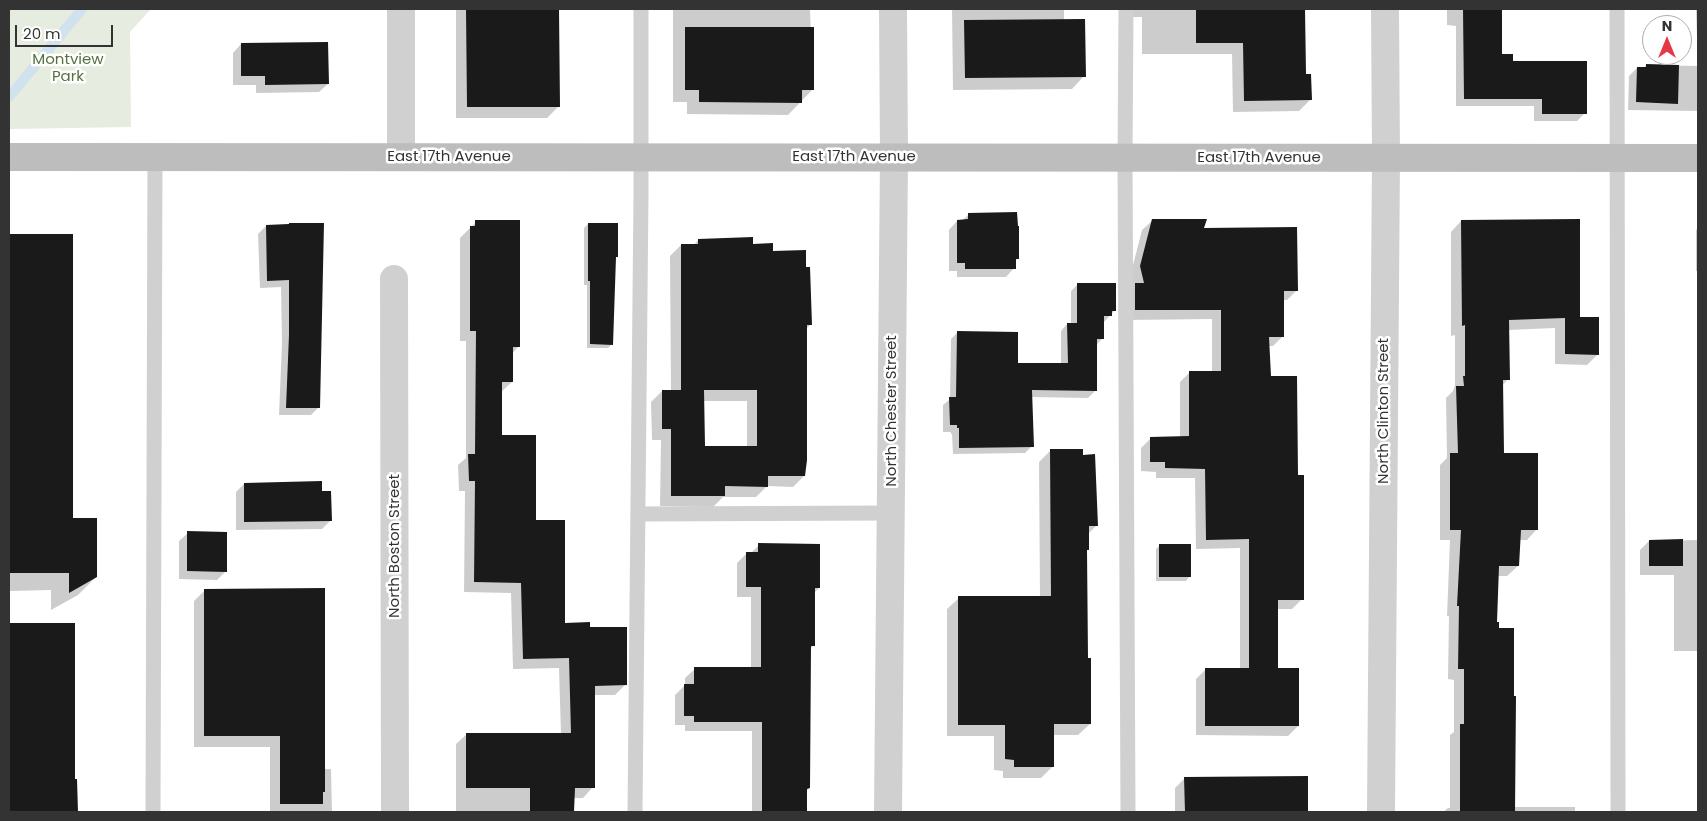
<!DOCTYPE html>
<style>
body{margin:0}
#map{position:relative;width:1707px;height:821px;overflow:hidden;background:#fff;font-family:Poppins,sans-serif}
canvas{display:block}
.frame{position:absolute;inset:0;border:10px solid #333;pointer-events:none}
.north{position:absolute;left:1642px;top:15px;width:50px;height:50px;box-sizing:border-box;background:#fff;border:1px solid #adadad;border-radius:50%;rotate:0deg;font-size:14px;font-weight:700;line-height:20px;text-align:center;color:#333}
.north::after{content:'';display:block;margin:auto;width:18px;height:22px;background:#e63946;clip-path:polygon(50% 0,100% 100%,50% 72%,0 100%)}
.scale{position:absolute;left:15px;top:25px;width:98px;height:22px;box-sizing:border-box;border:2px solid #333;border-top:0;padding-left:6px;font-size:15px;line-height:18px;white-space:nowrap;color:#333;-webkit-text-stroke:4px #fff;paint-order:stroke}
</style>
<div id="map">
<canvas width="1707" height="821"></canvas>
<div class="frame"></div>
<div class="north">N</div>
<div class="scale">20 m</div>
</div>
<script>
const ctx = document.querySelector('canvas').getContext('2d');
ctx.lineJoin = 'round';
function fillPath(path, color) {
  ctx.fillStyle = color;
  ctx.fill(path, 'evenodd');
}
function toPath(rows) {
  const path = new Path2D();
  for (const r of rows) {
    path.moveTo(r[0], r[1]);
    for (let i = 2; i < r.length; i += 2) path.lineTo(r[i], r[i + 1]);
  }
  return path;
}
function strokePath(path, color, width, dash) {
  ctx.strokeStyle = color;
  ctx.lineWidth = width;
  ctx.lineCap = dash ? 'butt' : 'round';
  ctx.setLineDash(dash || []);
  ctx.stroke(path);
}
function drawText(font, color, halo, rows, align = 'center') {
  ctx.font = font + ' Poppins,sans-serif';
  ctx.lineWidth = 5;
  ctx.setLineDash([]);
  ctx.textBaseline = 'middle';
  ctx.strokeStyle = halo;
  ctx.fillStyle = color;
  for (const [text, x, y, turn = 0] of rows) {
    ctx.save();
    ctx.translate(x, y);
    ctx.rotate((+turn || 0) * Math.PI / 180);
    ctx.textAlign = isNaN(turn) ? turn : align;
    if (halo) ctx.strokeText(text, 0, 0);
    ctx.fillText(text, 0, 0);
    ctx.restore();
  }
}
const green = toPath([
 [9,9,151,9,130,32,131,127,9,129]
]);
const shadow = toPath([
 [456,9,559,9,559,106,547,118,456,118],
 [673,9,810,9,813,89,788,115,687,114,687,102,673,102],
 [952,9,1064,9,1064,20,1084,76,1072,89,953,90],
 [1130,9,1304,9,1305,76,1310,100,1299,111,1233,112,1232,54,1142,54,1142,17,1130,17],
 [1447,9,1501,9,1500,55,1585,113,1577,121,1534,121,1534,106,1456,106,1456,26,1447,25],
 [1696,9,1698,9,1698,111,1628,110,1629,76,1637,68,1644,68,1646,65,1698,66],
 [241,44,328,84,319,92,256,93,256,85,233,85,233,53],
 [969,214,1018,258,1014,262,1014,268,1006,277,957,277,957,271,949,271,949,230,957,221,962,221],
 [1153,220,1202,229,1297,290,1287,300,1283,300,1283,336,1273,346,1268,346,1269,377,1297,476,1302,599,1292,609,1277,609,1277,669,1298,726,1288,736,1196,735,1196,679,1206,669,1240,669,1240,548,1196,549,1195,478,1156,478,1156,472,1141,471,1141,448,1151,438,1180,437,1180,382,1190,372,1212,372,1212,319,1126,320,1130,277,1142,230],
 [1461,221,1579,318,1598,354,1587,365,1555,364,1555,328,1508,330,1508,379,1502,386,1503,454,1537,529,1527,540,1519,540,1518,566,1507,576,1497,576,1496,624,1513,807,1575,807,1575,812,1443,812,1448,808,1450,808,1450,735,1454,732,1454,680,1448,679,1449,616,1447,616,1450,540,1440,540,1440,465,1447,458,1446,398,1453,391,1455,385,1455,335,1451,336,1451,232],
 [476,222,518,347,512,354,512,382,501,392,501,436,535,521,564,624,588,629,626,684,615,695,593,695,593,787,583,798,573,798,573,812,456,812,456,744,467,734,561,734,559,668,513,669,511,593,464,592,465,491,459,491,458,465,466,458,466,341,460,341,460,238],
 [588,224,614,259,612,344,608,348,587,348,587,285,584,285,584,228],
 [266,226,287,226,319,407,311,415,279,415,282,343,281,287,260,288,258,234],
 [1698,228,1698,271,1696,271,1696,230],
 [9,235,72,235,72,519,96,577,78,595,51,610,51,590,9,591],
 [698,240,752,245,772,252,810,325,806,329,804,476,793,487,767,486,756,497,723,497,713,507,660,506,661,440,652,440,651,402,662,391,671,391,670,256,681,245,694,245],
 [703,401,747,401,747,447,704,447],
 [1078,284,1115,310,1104,322,1102,339,1096,345,1095,391,1088,398,1031,397,1032,446,1025,453,953,454,952,434,951,434,951,432,943,432,943,405,950,399,951,339,958,332,1017,364,1061,364,1061,331,1067,324,1071,324,1071,291],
 [1051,450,1097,525,1088,534,1088,549,1086,551,1087,659,1090,724,1078,735,1053,735,1052,767,1041,778,1003,778,1003,771,994,770,994,736,947,736,947,609,959,598,1040,597,1039,462],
 [244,484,321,493,331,520,322,529,236,530,236,492],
 [188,533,226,571,217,580,179,579,179,541],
 [1698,540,1698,651,1674,651,1674,575,1640,575,1640,550,1649,541],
 [759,545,819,588,814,593,813,646,810,649,809,788,806,791,806,812,752,812,752,731,685,731,685,725,675,725,675,695,685,685,685,678,695,669,751,669,751,597,737,597,737,563,747,553,751,553],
 [1160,545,1190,576,1186,581,1156,581,1156,549],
 [205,590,324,769,331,769,332,812,270,812,270,747,194,747,194,601],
 [9,624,74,624,73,781,76,781,76,812,9,812],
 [1307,777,1307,812,1175,812,1175,788,1185,778]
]);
const stream = toPath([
 [9,97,82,9]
]);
const building = toPath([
 [466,9,559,9,560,107,467,107],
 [1196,9,1305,9,1306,74,1311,74,1312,100,1244,101,1243,43,1196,43],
 [1463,9,1502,9,1502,54,1513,54,1513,61,1587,61,1587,114,1542,114,1542,99,1464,99],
 [1085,19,1086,77,965,78,964,20],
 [685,27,814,27,814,90,802,90,802,103,699,102,699,90,685,90],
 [328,42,329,84,265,85,265,76,241,76,241,43],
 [1646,64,1679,65,1678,104,1636,102,1637,67,1646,67],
 [1017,212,1018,226,1019,226,1019,259,1016,259,1016,269,965,269,965,263,957,263,957,220,968,219,968,213],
 [1152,219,1207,219,1204,228,1297,227,1298,291,1284,291,1284,337,1269,337,1271,376,1297,376,1298,475,1304,475,1304,600,1278,600,1278,668,1299,668,1299,726,1205,726,1205,668,1249,668,1249,539,1206,540,1205,469,1165,468,1165,462,1150,462,1150,437,1189,436,1189,371,1221,371,1221,310,1135,310,1135,283,1144,283,1140,266],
 [1580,219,1580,317,1599,317,1599,355,1565,354,1565,318,1509,320,1510,380,1503,380,1504,453,1538,453,1538,530,1521,530,1519,566,1499,566,1497,622,1499,622,1499,628,1514,628,1514,696,1516,696,1515,812,1460,812,1460,724,1464,724,1464,669,1458,669,1459,606,1457,606,1461,530,1450,530,1450,453,1458,453,1456,386,1464,386,1463,376,1465,376,1465,325,1462,326,1461,220],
 [475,220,520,220,520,347,513,347,513,382,502,382,502,435,536,435,536,520,565,520,565,623,590,622,590,627,627,627,627,685,595,686,595,788,575,788,574,812,530,812,530,788,466,788,466,733,571,733,569,658,523,659,521,583,474,582,475,481,469,481,468,454,475,454,476,331,470,331,470,226,475,226],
 [289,223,324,223,320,408,286,408,289,335,289,280,267,281,266,225,289,224],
 [588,223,618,223,618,257,616,257,613,345,590,344,590,281,588,281],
 [9,234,73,234,73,518,97,518,97,577,69,593,69,573,9,573],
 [753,237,753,244,773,243,773,251,806,250,806,267,810,267,812,325,807,325,807,460,805,476,768,476,768,487,725,486,725,496,671,496,671,429,662,429,662,390,681,390,681,244,698,244,698,239],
 [704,390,757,390,757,446,705,446],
 [1077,283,1116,283,1116,311,1112,311,1112,316,1104,316,1104,339,1097,339,1097,391,1032,390,1034,447,959,448,959,428,957,428,957,425,950,425,949,397,956,397,957,331,1018,332,1018,363,1068,363,1067,323,1077,323],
 [1050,449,1083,449,1083,455,1095,454,1098,526,1089,526,1089,550,1087,550,1088,658,1091,658,1091,724,1054,724,1054,767,1014,767,1014,760,1005,759,1005,725,958,725,958,596,1051,596],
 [322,481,322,491,331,491,332,521,244,522,244,483],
 [187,531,227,532,227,572,187,571],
 [1683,539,1683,566,1649,566,1649,540],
 [758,543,820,544,820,588,815,588,815,646,811,646,810,788,807,789,807,812,762,812,762,722,694,722,694,716,684,716,684,684,694,684,694,667,761,667,761,587,746,587,746,552,758,552],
 [1159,544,1191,544,1191,577,1159,577],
 [325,588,325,792,323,792,323,804,280,804,280,736,204,736,204,589],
 [9,623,75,623,75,779,77,779,78,812,9,812],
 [1308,776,1308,812,1185,812,1184,777]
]);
const lane = toPath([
 [1126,9,1125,158,1128,812],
 [1617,9,1618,812],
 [638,514,891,513],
 [153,812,155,157],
 [635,812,641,194,641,9]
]);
const street = toPath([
 [401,9,401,157],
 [394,279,395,812],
 [888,812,894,157,893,9],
 [1381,812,1386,158,1385,9]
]);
const secondary = toPath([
 [9,157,1698,158]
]);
const parkNames = [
 ["Montview",68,60],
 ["Park",68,77]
];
const streetNames = [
 ["East 17th Avenue",449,157],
 ["East 17th Avenue",854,157],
 ["East 17th Avenue",1259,158],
 ["North Chester Street",892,411,-90],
 ["North Clinton Street",1384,411,-90],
 ["North Boston Street",395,546,-90]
];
fillPath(green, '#e6ecdf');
fillPath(shadow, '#0003');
strokePath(stream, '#cfe2ee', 10);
fillPath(building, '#1a1a1a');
strokePath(lane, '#d0d0d0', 15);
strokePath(street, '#d0d0d0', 28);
strokePath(secondary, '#bdbdbd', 28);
drawText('15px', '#56703f', '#fff', parkNames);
drawText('15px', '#333', '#fff', streetNames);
</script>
